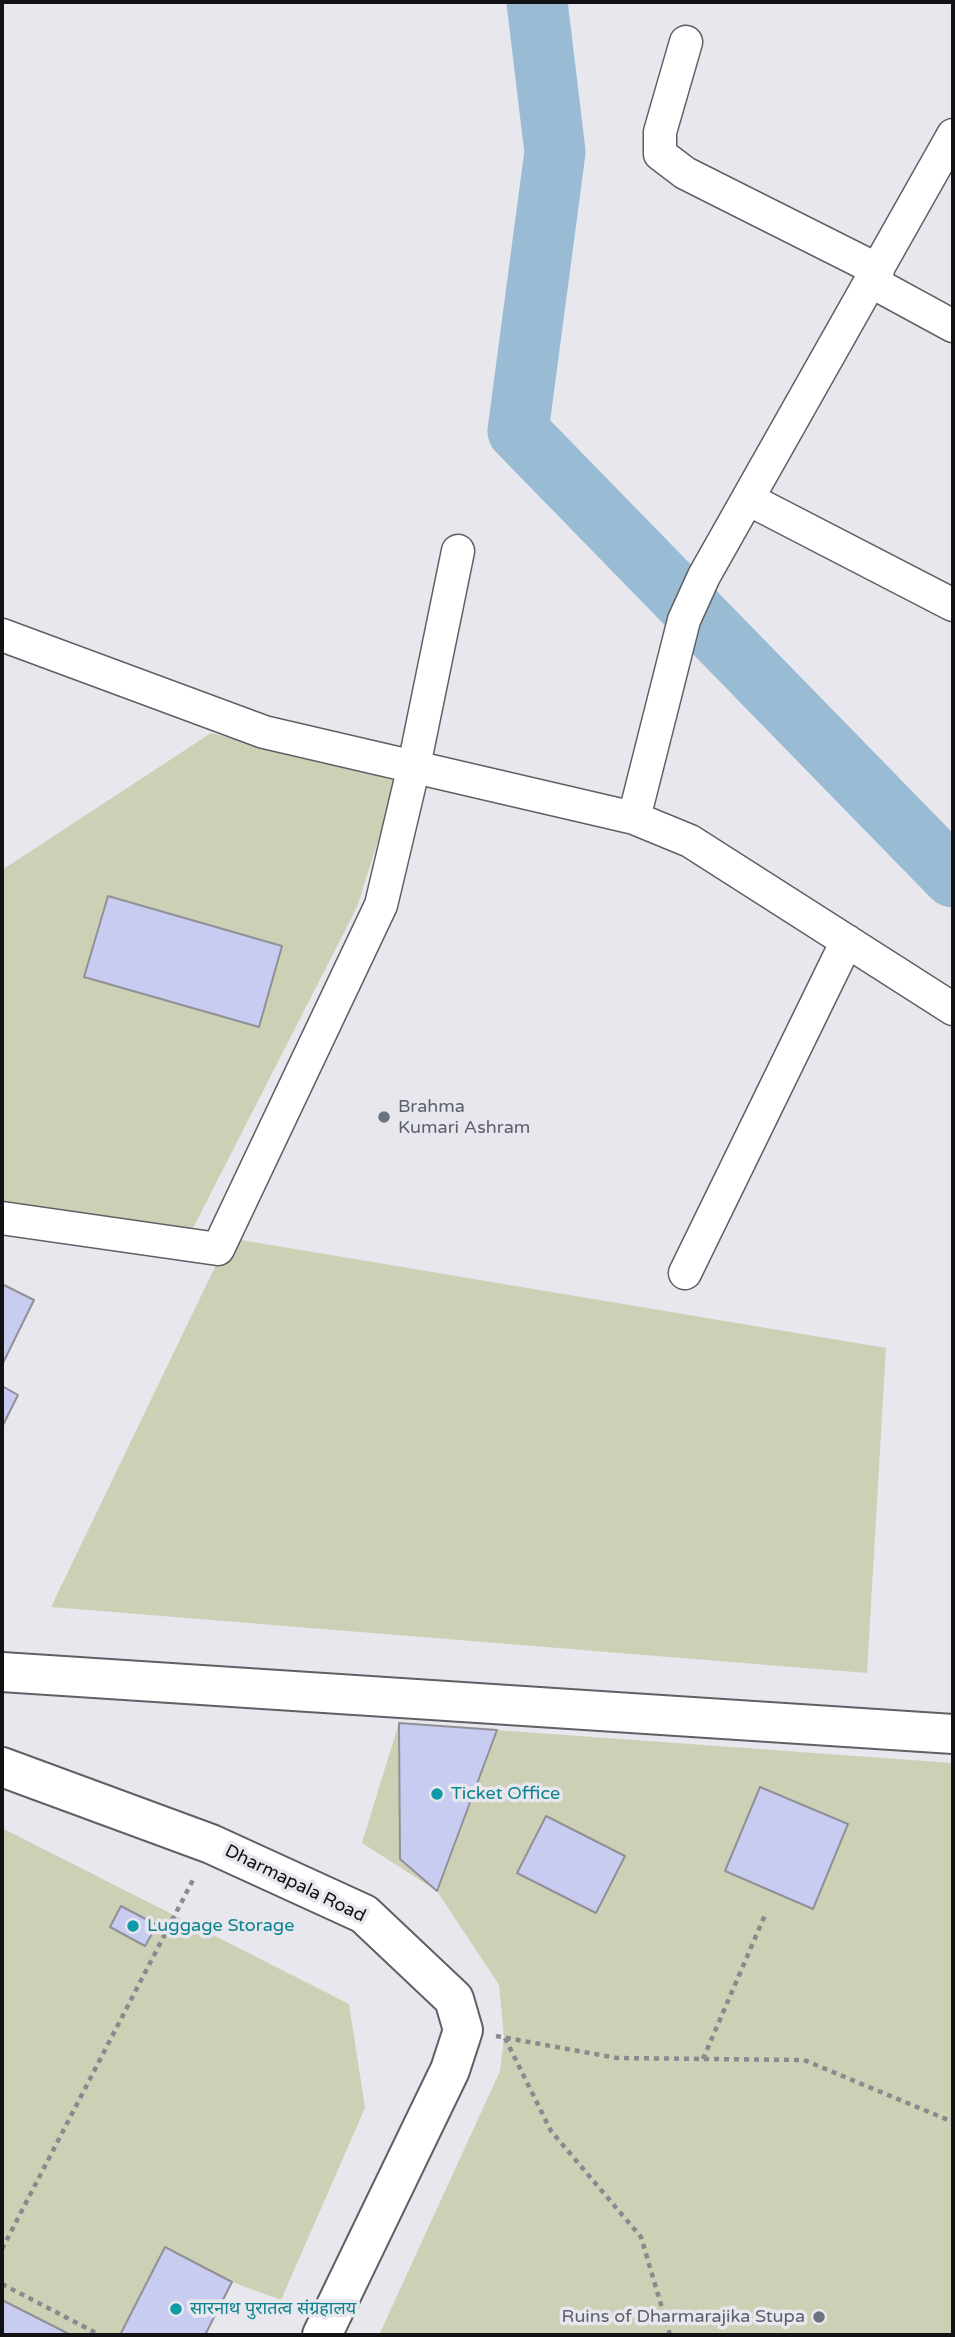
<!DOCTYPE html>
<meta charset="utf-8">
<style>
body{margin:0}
#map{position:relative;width:955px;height:2337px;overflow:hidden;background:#e7e7ed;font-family:"Varela Round",sans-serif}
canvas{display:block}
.frame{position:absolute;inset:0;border:4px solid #121214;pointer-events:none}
</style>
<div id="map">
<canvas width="955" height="2337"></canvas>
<div class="frame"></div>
</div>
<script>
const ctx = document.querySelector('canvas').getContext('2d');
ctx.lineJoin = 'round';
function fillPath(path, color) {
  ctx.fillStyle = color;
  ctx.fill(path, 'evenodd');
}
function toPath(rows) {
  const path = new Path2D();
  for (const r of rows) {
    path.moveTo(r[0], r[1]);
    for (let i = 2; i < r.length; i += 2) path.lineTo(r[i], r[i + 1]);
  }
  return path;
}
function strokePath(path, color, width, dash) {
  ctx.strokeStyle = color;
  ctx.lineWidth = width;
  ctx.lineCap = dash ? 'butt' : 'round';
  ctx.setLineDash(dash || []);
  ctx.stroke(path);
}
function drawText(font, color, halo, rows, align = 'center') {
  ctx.font = font + ' "Varela Round","Noto Sans Devanagari",sans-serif';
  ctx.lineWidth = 7;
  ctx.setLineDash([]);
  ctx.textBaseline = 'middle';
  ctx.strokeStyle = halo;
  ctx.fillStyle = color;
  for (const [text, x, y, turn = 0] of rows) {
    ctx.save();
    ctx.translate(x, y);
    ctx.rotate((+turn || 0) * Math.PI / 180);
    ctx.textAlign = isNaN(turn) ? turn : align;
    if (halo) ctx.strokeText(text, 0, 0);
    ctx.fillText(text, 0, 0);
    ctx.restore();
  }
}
const green = toPath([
 [211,733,397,781,357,907,190,1234,2,1211,2,870],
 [229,1238,886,1348,867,1673,51,1607],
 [399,1723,953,1763,953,2335,379,2335,500,2071,504,2037,499,1985,437,1891,362,1843],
 [2,1828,349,2004,365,2108,281,2300,232,2282,165,2247,120,2335,71,2335,2,2300]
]);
const river = toPath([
 [537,2,555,152,518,431,953,877]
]);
const building = toPath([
 [108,896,282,946,259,1027,84,977,108,896],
 [2,1284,34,1300,2,1365,2,1284],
 [2,1386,18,1395,2,1427,2,1386],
 [399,1723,497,1730,437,1891,400,1859,399,1723],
 [760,1787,848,1824,813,1909,725,1871,760,1787],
 [546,1816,625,1856,596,1913,517,1873,546,1816],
 [121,1906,157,1925,145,1946,110,1927,121,1906],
 [165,2247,232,2282,205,2335,120,2335,165,2247],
 [2,2300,71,2335,2,2335,2,2300]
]);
const path = toPath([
 [496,2036,617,2058,804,2060,953,2122],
 [505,2038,551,2131,641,2237,670,2335],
 [703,2059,765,1915],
 [2,2249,195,1876],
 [2,2284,96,2333]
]);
const minor = toPath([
 [686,42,660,132,660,154,685,173,878,270],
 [872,282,953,326],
 [748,499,953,605],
 [2,635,264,732,634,818,690,841,953,1009],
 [634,818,684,620,704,576,953,135],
 [2,1218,218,1249,381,905,414,766,458,551],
 [685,1273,847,941]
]);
const tertiary = toPath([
 [2,1672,953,1734],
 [2,1767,211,1844,364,1914,454,1999,463,2030,450,2070,322,2335]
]);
const markers = [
 [384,1117,7,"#6b7280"],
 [437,1794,7,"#0f9aa8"],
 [133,1926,7,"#0f9aa8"],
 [176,2309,7,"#0f9aa8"],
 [819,2317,7,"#6b7280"]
];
const worshipNames = [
 ["Brahma",398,1107],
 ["Kumari Ashram",398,1128],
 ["Ruins of Dharmarajika Stupa",805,2317,"right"]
];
const cultureNames = [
 ["Ticket Office",451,1794],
 ["Luggage Storage",147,1926],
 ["सारनाथ पुरातत्व संग्रहालय",190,2309]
];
const streetNames = [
 ["Dharmapala Road",295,1884,26]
];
fillPath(green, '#ccd1b5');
strokePath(river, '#99bcd4', 61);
fillPath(building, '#c9ccf1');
strokePath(building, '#909096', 2);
strokePath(minor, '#5f6065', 35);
strokePath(tertiary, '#5f6065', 42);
strokePath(path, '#8a8a8e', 4.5, [5, 5]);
strokePath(minor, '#fff', 32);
strokePath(tertiary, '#fff', 38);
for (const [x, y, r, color] of markers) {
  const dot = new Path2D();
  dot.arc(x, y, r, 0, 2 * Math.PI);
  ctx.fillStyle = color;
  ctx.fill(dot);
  strokePath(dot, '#e7e7ed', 2.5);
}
drawText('18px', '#5b616d', '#e7e7ed', worshipNames, 'left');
drawText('18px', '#0d838f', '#e7e7ed', cultureNames, 'left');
drawText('18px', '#121214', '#e7e7ed', streetNames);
</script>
